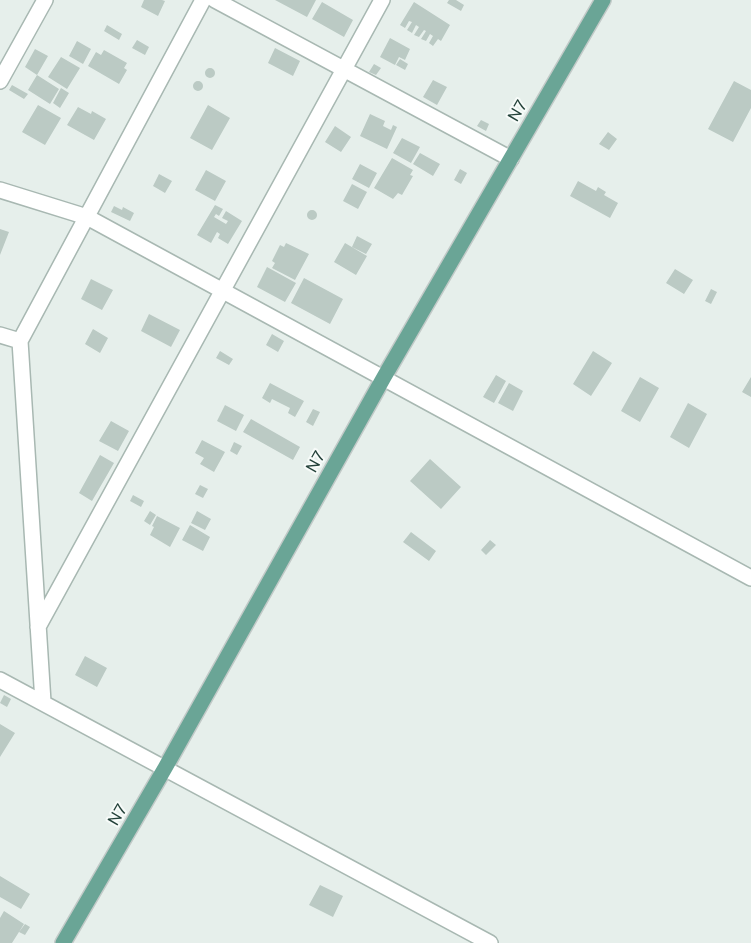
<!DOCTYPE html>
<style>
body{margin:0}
canvas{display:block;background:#e6efeb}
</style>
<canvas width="751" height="943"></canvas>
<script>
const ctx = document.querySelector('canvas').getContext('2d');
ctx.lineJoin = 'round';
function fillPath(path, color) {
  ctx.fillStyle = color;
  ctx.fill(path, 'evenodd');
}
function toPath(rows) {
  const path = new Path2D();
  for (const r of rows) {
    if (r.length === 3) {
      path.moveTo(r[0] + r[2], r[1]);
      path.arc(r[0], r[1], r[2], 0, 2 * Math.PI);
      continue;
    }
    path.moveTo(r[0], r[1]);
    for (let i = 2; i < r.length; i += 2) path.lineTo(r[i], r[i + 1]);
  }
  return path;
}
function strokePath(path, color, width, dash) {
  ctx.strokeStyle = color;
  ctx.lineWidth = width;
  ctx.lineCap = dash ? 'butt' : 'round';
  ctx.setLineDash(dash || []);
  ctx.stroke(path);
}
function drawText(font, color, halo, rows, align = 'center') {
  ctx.font = font + ' "Public Sans",sans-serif';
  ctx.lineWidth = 4;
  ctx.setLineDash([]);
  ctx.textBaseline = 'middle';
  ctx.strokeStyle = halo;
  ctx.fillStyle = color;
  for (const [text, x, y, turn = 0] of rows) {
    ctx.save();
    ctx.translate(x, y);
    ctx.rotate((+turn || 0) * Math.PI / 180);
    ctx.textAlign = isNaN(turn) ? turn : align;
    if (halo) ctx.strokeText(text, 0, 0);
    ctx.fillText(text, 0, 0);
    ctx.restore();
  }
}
const building = toPath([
 [144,0,162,0,165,1,158,16,141,7],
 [275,0,316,0,307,17],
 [449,0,456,0,464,5,461,11,447,3],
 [322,2,353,20,344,37,312,19],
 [414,2,450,25,441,41,438,39,433,46,429,43,433,36,430,34,426,41,421,39,426,31,424,30,419,37,414,35,419,27,416,25,412,33,407,30,412,22,409,21,405,28,400,25],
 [107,25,122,34,119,40,104,31],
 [390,38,410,49,405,60,399,57,395,65,380,57],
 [137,40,149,47,145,55,132,48],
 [77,41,91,49,83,64,69,56],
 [275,48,300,61,293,76,268,63],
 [35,49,48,56,37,75,25,67],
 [104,50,127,63,124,68,127,70,119,84,88,66,96,52,101,55],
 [61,57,80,68,67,89,48,77],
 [400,59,408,64,405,70,396,65],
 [374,64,381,68,376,75,369,72],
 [210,73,5],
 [37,75,59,89,50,104,28,90],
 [433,80,447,87,437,105,423,97],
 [734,81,751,90,751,108,733,142,708,129],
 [198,86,5],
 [12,85,28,94,24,99,9,90],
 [61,88,69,93,60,108,53,103],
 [38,105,61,118,45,145,22,132],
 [208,105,230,118,212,150,190,138],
 [78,107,91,114,92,111,106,119,94,140,67,125],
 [370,114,385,121,383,126,391,130,393,125,397,127,387,149,360,136],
 [481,120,489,124,486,131,477,126],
 [335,126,351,137,341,152,325,142],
 [608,132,617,139,609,150,599,144],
 [402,138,420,147,411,163,393,153],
 [420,153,440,164,433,176,413,164],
 [392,158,413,170,410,175,413,176,402,195,398,193,393,199,374,188],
 [360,164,377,173,369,188,352,179],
 [460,169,467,173,461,184,454,180],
 [206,170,226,181,215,201,195,190],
 [159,174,172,181,165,193,153,186],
 [578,181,596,191,598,187,606,192,604,195,618,203,610,218,570,196],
 [352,184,367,192,358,209,343,201],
 [215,205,223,209,219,216,216,214,214,217,226,224,228,221,222,218,226,211,242,221,228,244,218,238,220,234,217,232,211,243,197,235],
 [114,206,122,210,123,207,134,213,130,221,111,212],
 [312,215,5],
 [0,229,9,232,0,255],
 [357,236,372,244,366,254,352,247],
 [286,243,309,254,295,280,272,268,275,263,272,261,280,245,284,247],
 [345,243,367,256,356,275,334,262],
 [267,267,296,283,285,302,257,287],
 [675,269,693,280,684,294,666,283],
 [304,278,343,299,330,324,291,303],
 [91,279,113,290,102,310,81,299],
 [711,289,717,292,711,304,705,301],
 [149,314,180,330,171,347,141,331],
 [93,329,108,338,100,353,85,344],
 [272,334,284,341,278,352,266,345],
 [220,351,233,359,229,365,216,358],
 [593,351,612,363,591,396,573,384],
 [496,375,506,381,494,403,483,397],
 [640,377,659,388,640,422,621,411],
 [751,377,751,397,742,392],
 [270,383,304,401,295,417,288,413,290,408,272,399,270,403,262,398],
 [509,383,523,391,513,411,498,403],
 [688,403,707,414,689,448,670,437],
 [225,405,244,415,236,431,217,421],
 [313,409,320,412,313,426,306,422],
 [251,419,300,447,293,460,243,432],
 [111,421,129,431,118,451,99,441],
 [202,440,225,452,214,472,200,464,204,458,195,453],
 [234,442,242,446,237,455,230,451],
 [100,455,114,463,92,501,79,493],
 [430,459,461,487,441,509,410,481],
 [200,485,208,489,203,498,195,494],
 [133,495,144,501,141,507,130,501],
 [150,511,156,515,150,525,144,521],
 [197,511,211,519,205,530,191,523],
 [157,516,180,528,170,547,150,535,154,527,152,526],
 [190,525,210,537,203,551,182,540],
 [411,532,436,551,429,561,403,542],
 [490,540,496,545,486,555,481,550],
 [85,656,107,668,97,687,75,675],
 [4,695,11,699,7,707,0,703],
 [0,724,15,733,0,757],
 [0,876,30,894,21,909,0,897],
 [320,885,343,896,333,917,309,905],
 [4,911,24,924,12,943,0,943,0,918],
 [25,924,30,927,25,935,19,932]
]);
const minor = toPath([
 [215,0,511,159],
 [0,81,45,0],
 [0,190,87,217,751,578],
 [0,335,20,341],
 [38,627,382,0],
 [0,680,490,943],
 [43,702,20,341,203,0]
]);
const major = toPath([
 [63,943,165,768,384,377,603,0]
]);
const streetNames = [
 ["N7",518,111,-60],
 ["N7",316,462,-61],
 ["N7",118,815,-60]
];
fillPath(building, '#bbcac4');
strokePath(minor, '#a8b8b2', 18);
strokePath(major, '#c2cac8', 18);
strokePath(minor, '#fff', 15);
strokePath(major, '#6aa596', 15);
drawText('16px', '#24423a', '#f7fbf9', streetNames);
</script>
